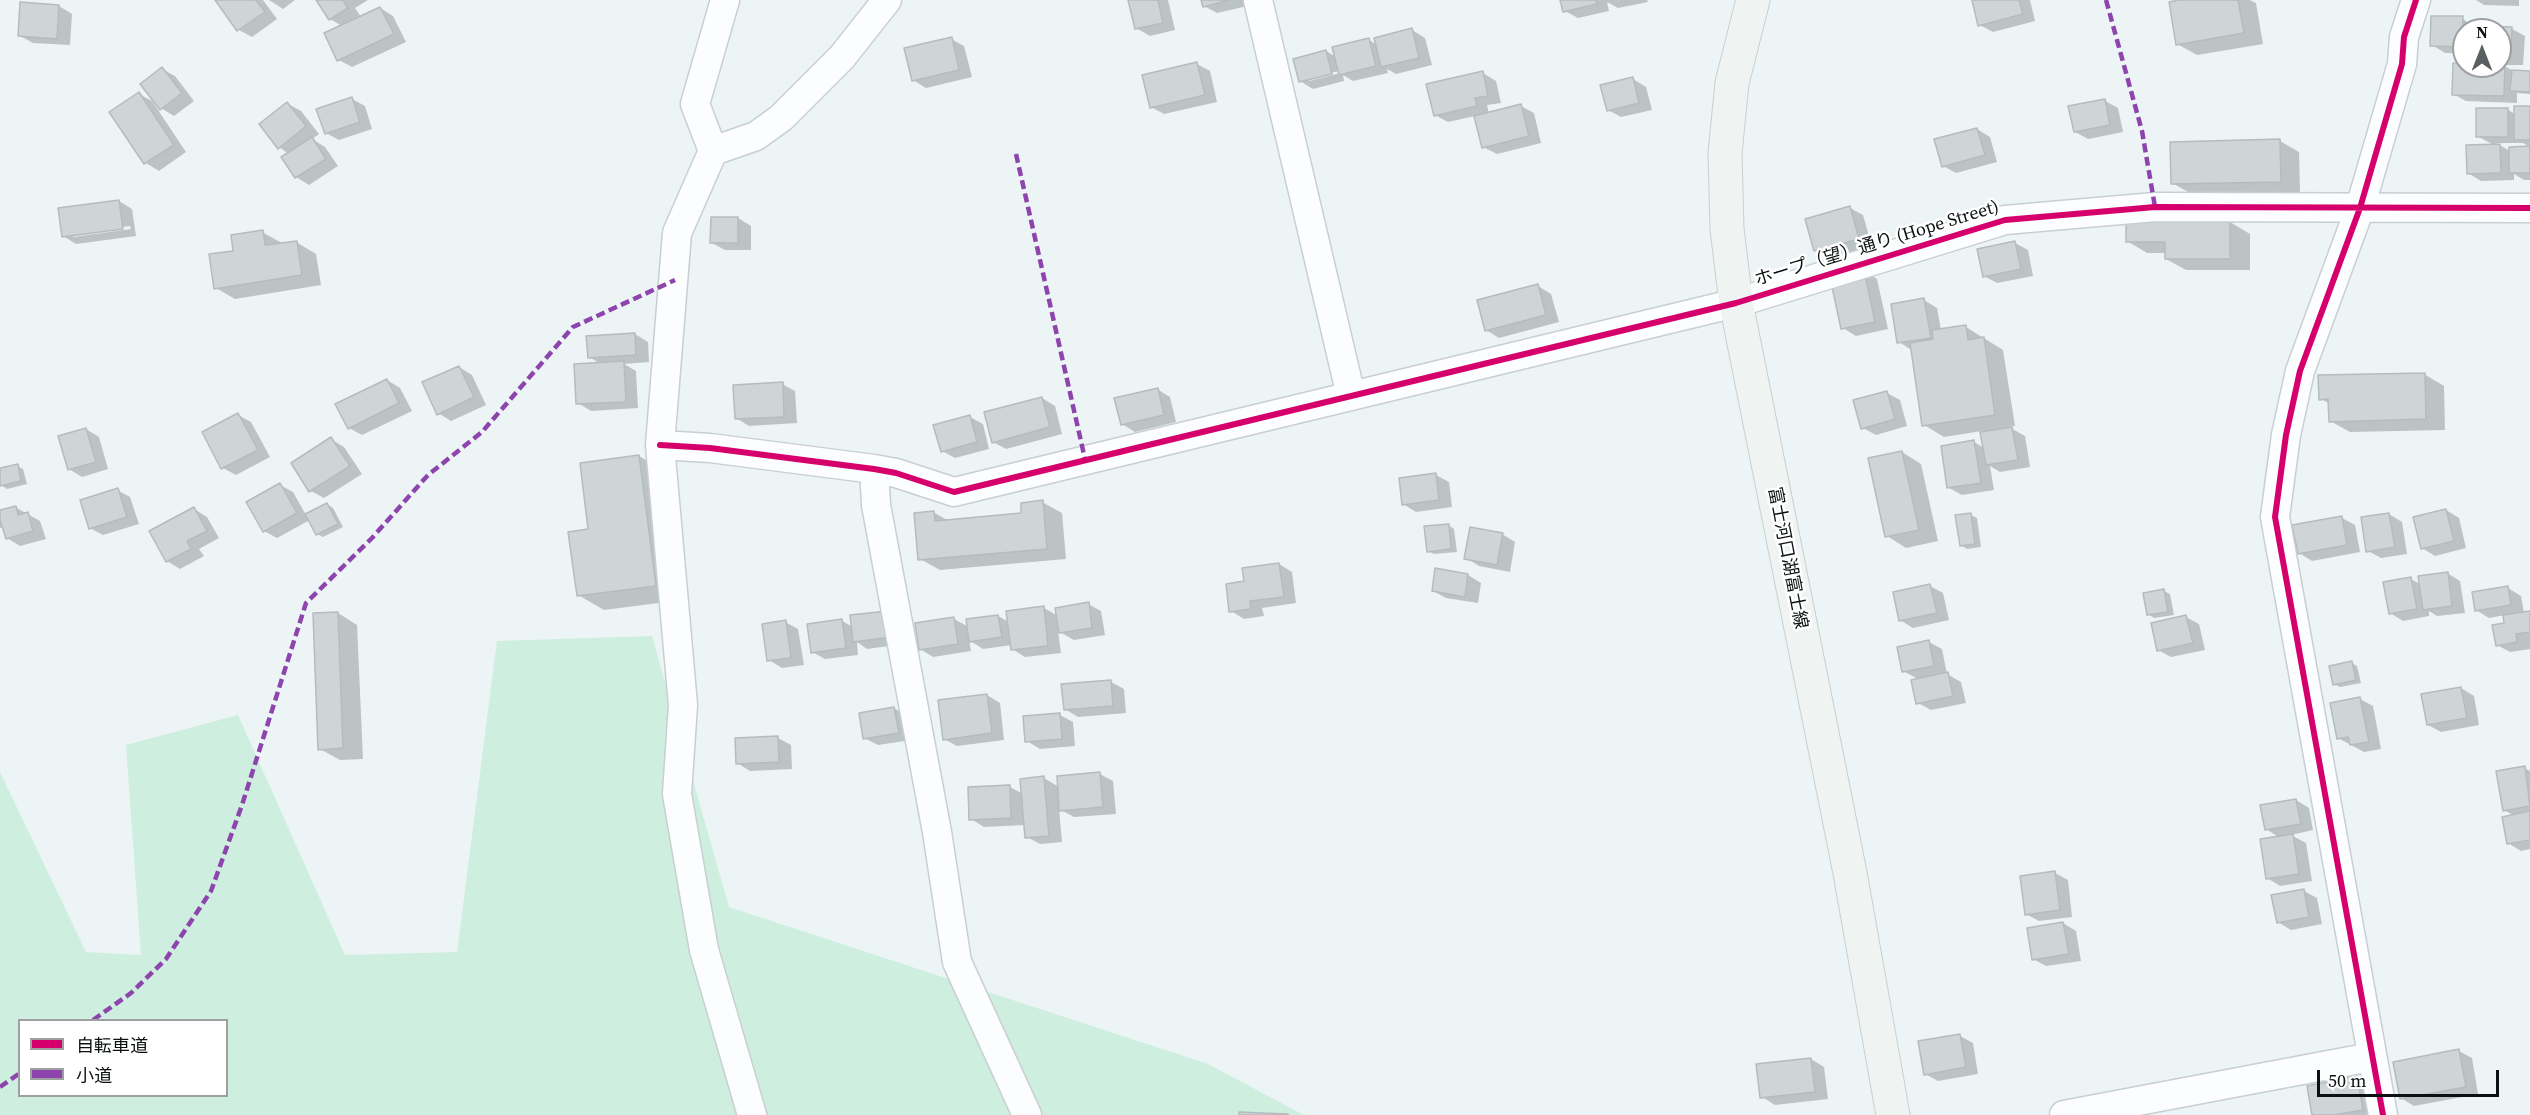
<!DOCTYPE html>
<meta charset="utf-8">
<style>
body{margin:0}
#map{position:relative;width:2530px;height:1115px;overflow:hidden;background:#ecf4f6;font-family:"Source Serif 4","Noto Sans JP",serif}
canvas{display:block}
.legend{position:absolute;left:18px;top:1019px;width:210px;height:78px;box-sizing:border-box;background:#fff;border:2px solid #9d9fa0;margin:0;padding:8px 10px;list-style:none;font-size:18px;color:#0b1011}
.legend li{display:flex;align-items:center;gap:12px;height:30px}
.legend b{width:30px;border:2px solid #9d9fa0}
.north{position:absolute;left:2452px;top:18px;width:60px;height:60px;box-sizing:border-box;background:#fff;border:2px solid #9d9fa0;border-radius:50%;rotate:0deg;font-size:16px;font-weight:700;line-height:24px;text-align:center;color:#0b1011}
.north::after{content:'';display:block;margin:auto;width:21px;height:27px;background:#5a6061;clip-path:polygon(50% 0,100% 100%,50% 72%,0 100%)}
.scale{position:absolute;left:2317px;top:1070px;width:182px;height:27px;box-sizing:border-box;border:3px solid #0b1011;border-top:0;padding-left:8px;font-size:18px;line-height:21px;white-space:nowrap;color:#0b1011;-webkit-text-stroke:4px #fff;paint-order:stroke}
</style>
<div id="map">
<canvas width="2530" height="1115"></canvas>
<ul class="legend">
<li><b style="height:8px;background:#d6006c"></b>自転車道</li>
<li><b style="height:8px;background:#8e44ad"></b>小道</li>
</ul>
<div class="north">N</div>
<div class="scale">50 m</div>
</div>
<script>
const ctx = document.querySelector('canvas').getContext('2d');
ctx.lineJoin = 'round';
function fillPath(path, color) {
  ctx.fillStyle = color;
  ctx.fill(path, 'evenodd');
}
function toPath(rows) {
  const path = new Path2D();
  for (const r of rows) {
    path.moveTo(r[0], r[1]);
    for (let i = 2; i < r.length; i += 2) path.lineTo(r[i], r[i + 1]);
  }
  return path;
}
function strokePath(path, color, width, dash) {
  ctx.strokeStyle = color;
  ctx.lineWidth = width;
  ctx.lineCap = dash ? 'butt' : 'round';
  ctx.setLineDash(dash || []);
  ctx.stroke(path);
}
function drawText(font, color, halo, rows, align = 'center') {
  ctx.font = font + ' "Source Serif 4","Noto Sans JP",serif';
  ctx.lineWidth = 5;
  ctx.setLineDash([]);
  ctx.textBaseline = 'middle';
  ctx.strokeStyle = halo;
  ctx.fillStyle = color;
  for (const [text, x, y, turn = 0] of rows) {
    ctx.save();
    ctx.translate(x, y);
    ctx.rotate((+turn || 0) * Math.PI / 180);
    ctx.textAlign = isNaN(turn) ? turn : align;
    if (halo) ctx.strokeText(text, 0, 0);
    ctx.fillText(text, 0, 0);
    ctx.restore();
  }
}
const green = toPath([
 [652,636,729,907,1208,1064,1304,1115,0,1115,0,772,86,952,141,955,126,745,238,715,345,955,457,952,497,641],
 [20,1020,226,1020,226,1096,20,1096]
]);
const shadow = toPath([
 [217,0,263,0,277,19,252,37,239,30],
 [269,0,295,0,283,9],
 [318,0,368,0,355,8,361,17,380,8,393,16,406,42,352,67,339,60,342,26,330,19],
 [1130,0,1168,0,1175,30,1150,36,1136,28],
 [1203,0,1255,0,1256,4,1217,13,1204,6],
 [1562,0,1647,0,1648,2,1618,8,1607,2,1609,11,1578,18,1565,11],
 [1976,0,2030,0,2035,21,1993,32,1980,25],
 [2187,0,2250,0,2256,3,2263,44,2197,55,2177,44],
 [2476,0,2519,0,2519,6,2484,5],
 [59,6,72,14,70,45,33,43,20,36],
 [2462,18,2475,28,2512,29,2525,36,2523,65,2502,65,2514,71,2530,72,2530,94,2517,93,2517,103,2466,101,2453,94,2464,65,2500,66,2500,30,2464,30,2464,53,2445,53,2432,45],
 [1412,30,1425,38,1432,65,1396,74,1387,69,1388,73,1353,81,1343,75,1344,81,1313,89,1300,81,1326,51,1336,57,1369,40,1377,45],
 [1339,71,1340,73,1309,81,1309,78],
 [951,39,964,46,972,77,926,88,913,80],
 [1197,64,1210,71,1217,102,1164,114,1151,107],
 [162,69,175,76,194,101,174,116,161,108],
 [1483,73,1496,81,1501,103,1487,105,1489,114,1521,106,1534,113,1541,143,1497,154,1483,147,1475,116,1448,122,1435,115],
 [1633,79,1646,87,1652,110,1621,117,1608,110],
 [139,94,152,101,186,152,159,171,146,163,111,112],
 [352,99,365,106,372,129,339,140,326,133],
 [2105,101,2118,108,2123,132,2088,139,2075,132],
 [288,104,301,111,319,134,312,139,325,147,338,166,309,185,296,177,289,154,279,147],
 [2530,107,2530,147,2523,143,2496,143,2510,151,2530,148,2530,180,2524,180,2514,174,2514,180,2481,181,2468,173,2494,145,2477,136,2508,110,2515,114],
 [1977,129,1990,137,1997,162,1956,173,1943,166],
 [2280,141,2299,152,2300,192,2192,194,2172,183],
 [119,201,132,209,136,236,76,244,63,236],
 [130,226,131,229,73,237,73,234],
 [1850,208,1863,215,1872,246,1828,258,1815,250],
 [738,218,751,226,751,250,725,250,712,243],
 [2230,222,2250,234,2250,270,2186,270,2166,259,2166,253,2147,253,2127,241],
 [262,232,282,243,296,242,316,254,321,285,235,299,216,288,235,252],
 [2015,243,2028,250,2033,276,1997,283,1984,276],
 [1864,271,1877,279,1888,329,1856,336,1843,328],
 [1538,286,1551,294,1559,322,1499,338,1486,330],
 [1924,300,1937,308,1941,330,1966,327,2003,350,2015,426,2009,427,2025,436,2030,467,2000,472,1990,466,1994,490,1962,495,1949,488,1974,442,1984,448,1982,431,1944,437,1924,425,1913,351,1899,342],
 [635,334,648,342,649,362,624,364,636,371,638,408,591,411,578,403,601,364,589,357],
 [459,367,472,375,486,405,451,421,438,413],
 [2424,374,2444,386,2445,430,2350,432,2330,421,2330,404,2321,399],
 [387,380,400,388,412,411,362,435,349,428],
 [782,384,795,391,797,423,749,426,736,418],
 [1157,389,1170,397,1176,422,1135,432,1122,424],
 [1887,393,1900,400,1907,426,1876,435,1863,428],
 [1042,398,1055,406,1062,434,1006,449,993,442],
 [238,415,251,422,270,457,236,475,223,468],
 [970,417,983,424,989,449,955,458,942,451],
 [86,429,99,437,108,469,82,477,69,469],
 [331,439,344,447,362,474,324,498,311,491],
 [1902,452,1921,464,1938,541,1906,548,1887,536],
 [639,456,665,471,682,600,604,610,578,595,590,530],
 [17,466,23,469,27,484,7,489,1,485,0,470],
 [1436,475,1449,482,1452,507,1416,512,1403,504],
 [280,485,293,492,306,515,327,504,333,508,343,527,323,537,317,534,310,520,277,538,264,531],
 [117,490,130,497,139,524,103,535,90,528],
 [1042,502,1062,513,1066,559,940,570,920,559,933,512,949,521,1023,514],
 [15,507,40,521,46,539,20,546,7,538,3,527,0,528,0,512],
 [194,509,207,517,219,538,199,549,204,556,180,569,167,561],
 [2446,510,2459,518,2466,548,2435,556,2422,548],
 [2389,514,2402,522,2407,554,2381,558,2368,551],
 [1971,515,1977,518,1981,547,1967,549,1961,545],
 [2342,518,2355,525,2360,552,2312,561,2299,553],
 [1448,525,1454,529,1457,552,1434,554,1428,551],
 [1502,534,1515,542,1510,572,1479,566,1466,558],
 [1279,564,1292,572,1296,603,1262,608,1264,616,1244,619,1231,611,1245,583],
 [2447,573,2460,581,2465,613,2437,616,2429,611,2429,616,2403,621,2390,613,2411,579,2420,584],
 [1468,575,1481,583,1478,603,1446,598,1433,591],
 [1930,586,1943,593,1949,620,1913,628,1900,620],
 [2508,588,2521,596,2524,613,2530,612,2530,649,2510,652,2497,645,2506,624,2505,615,2489,618,2476,610],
 [2164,591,2170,594,2174,615,2154,618,2148,614],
 [1088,604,1101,611,1105,635,1074,640,1058,631,1061,653,1025,657,1012,649,1012,645,983,649,969,640,971,651,933,657,920,649,954,619,969,627,998,616,1009,622,1044,608,1058,616],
 [338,613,357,625,363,759,340,760,320,749],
 [852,616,904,644,867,649,857,642,858,655,825,659,812,652,842,621,853,627],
 [2186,617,2199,624,2205,650,2171,657,2158,650],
 [785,622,798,629,804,665,782,668,769,660],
 [1929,642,1942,649,1947,674,1961,682,1966,703,1931,710,1918,703,1920,680,1903,671],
 [2351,663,2357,666,2361,683,2340,687,2334,684],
 [1111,682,1124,689,1126,713,1078,717,1065,709],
 [2461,688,2474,696,2479,725,2441,732,2428,725],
 [987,695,1000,703,1004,740,957,746,944,739],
 [2360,699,2373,706,2381,749,2364,752,2338,738],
 [894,708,907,716,911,740,878,745,864,738],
 [1060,715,1073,722,1075,746,1040,749,1027,741],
 [778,738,791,745,792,769,750,771,737,763],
 [2524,768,2530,771,2530,849,2521,851,2508,843,2515,816,2504,810],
 [1100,774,1113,781,1116,814,1074,817,1059,809,1062,842,1040,844,1027,837,1025,825,984,827,971,819,1010,787,1023,794,1044,778,1059,787],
 [2296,800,2309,808,2313,830,2291,835,2306,843,2312,881,2280,886,2267,878,2280,838,2266,829],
 [2055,873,2068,880,2072,917,2039,921,2026,914],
 [2304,891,2317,898,2322,924,2291,930,2278,922],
 [2063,923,2076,931,2081,961,2046,966,2033,959],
 [1960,1036,1973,1043,1978,1074,1938,1081,1925,1074],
 [2459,1051,2472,1058,2478,1094,2414,1106,2401,1098],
 [1811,1059,1824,1067,1828,1099,1775,1105,1762,1097],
 [2357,1078,2370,1085,2375,1115,2314,1115]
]);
const building = toPath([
 [215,0,256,0,265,12,237,31,215,0],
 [316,0,343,0,348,8,329,20,316,0],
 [1128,0,1158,0,1163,23,1135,29,1128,0],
 [1201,0,1230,0,1203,7,1201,0],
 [1560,0,1596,0,1597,4,1563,12,1560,0],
 [1972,0,2019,0,2023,14,1978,26,1972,0],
 [2178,0,2238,0,2244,33,2176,45,2169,2,2178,0],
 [20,2,59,5,57,39,18,36,20,2],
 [380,7,394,34,337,61,324,33,380,7],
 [2431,16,2463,16,2462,47,2430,46,2431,16],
 [2474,26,2512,27,2511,59,2500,58,2500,30,2474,30,2474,26],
 [1412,28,1419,58,1381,67,1374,38,1412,28],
 [952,37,959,70,912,81,904,48,952,37],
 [1369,38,1376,66,1339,75,1332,47,1369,38],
 [1326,50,1332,74,1299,82,1293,59,1326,50],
 [1197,62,1205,95,1150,108,1142,75,1197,62],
 [2453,63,2464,63,2464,66,2505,65,2504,96,2452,95,2453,63],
 [162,67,182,93,160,110,140,84,162,67],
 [2512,70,2530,71,2530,92,2510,91,2512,70],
 [1483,71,1488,96,1475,98,1477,106,1434,116,1426,84,1483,71],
 [1633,77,1639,103,1607,111,1600,85,1633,77],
 [139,92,174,145,144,164,109,112,139,92],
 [352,97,360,122,325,134,316,109,352,97],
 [2105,99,2110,125,2074,132,2068,106,2105,99],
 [287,102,306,126,278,149,259,124,287,102],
 [1521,104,1529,136,1482,148,1474,116,1521,104],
 [2514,106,2530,106,2530,140,2514,140,2514,106],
 [2476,108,2508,108,2508,137,2476,137,2476,108],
 [1977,128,1985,155,1942,167,1934,139,1977,128],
 [312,137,326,159,295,178,281,157,312,137],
 [2280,139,2281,182,2171,184,2170,142,2280,139],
 [2500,144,2501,173,2467,174,2466,145,2500,144],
 [2530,146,2530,173,2509,173,2509,147,2530,146],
 [119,200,123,229,62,237,58,208,119,200],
 [1850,206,1859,239,1814,251,1805,219,1850,206],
 [711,217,738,217,738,243,710,243,711,217],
 [2126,221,2230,221,2230,259,2165,259,2165,242,2126,242,2126,221],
 [263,230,265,245,297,241,302,275,214,289,209,254,233,251,231,235,263,230],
 [2015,241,2021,269,1983,277,1977,249,2015,241],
 [1864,270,1875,322,1841,329,1830,277,1864,270],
 [1538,284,1546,315,1485,331,1477,300,1538,284],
 [1924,298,1931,338,1897,343,1891,304,1924,298],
 [1966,325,1968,340,1984,337,1995,415,1922,426,1910,343,1933,339,1932,330,1966,325],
 [635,333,636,355,588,358,586,336,635,333],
 [624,361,626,402,576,404,574,364,624,361],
 [459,366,474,397,437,415,422,382,459,366],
 [2425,373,2426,419,2329,422,2328,399,2319,400,2318,375,2425,373],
 [387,379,399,403,348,429,335,404,387,379],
 [783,382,784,417,735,419,733,385,783,382],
 [1158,388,1164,415,1121,425,1114,398,1158,388],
 [1887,391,1895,419,1861,429,1853,400,1887,391],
 [1042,397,1050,427,992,443,984,412,1042,397],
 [238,413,258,450,221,469,202,432,238,413],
 [970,415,977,442,941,452,933,425,970,415],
 [2012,427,2018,460,1986,465,1980,432,2012,427],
 [86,428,96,462,68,470,58,436,86,428],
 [331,437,350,466,309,492,291,463,331,437],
 [1974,440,1981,483,1947,488,1941,446,1974,440],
 [1902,451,1919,530,1885,537,1868,458,1902,451],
 [639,455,656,586,577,596,568,532,588,529,580,463,639,455],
 [18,464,21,481,0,486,0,468,18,464],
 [1436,473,1439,500,1402,505,1399,478,1436,473],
 [280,483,297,513,263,532,246,502,280,483],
 [118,488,127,517,89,529,80,500,118,488],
 [1043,500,1047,549,918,560,914,513,934,511,935,521,1021,513,1021,503,1043,500],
 [327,503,338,524,316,535,305,514,327,503],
 [16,506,18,515,28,512,33,531,6,539,0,520,0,510,16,506],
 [194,507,207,531,187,541,191,549,166,562,149,531,194,507],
 [2446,509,2454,541,2421,549,2413,517,2446,509],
 [1971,513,1975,544,1960,546,1955,515,1971,513],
 [2389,513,2395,547,2366,552,2361,517,2389,513],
 [2342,516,2347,545,2298,554,2292,525,2342,516],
 [1449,524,1451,549,1427,552,1424,526,1449,524],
 [1470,527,1503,533,1497,565,1464,559,1470,527],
 [1279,563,1284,597,1250,601,1251,609,1229,612,1226,584,1244,581,1242,568,1279,563],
 [1435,568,1468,574,1465,597,1432,591,1435,568],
 [2448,572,2452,606,2423,610,2418,576,2448,572],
 [2411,577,2417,609,2389,614,2383,582,2411,577],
 [1930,584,1937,613,1899,621,1893,592,1930,584],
 [2508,586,2511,605,2475,611,2472,592,2508,586],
 [2164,589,2168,612,2147,615,2143,593,2164,589],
 [1089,602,1092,628,1059,633,1055,608,1089,602],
 [1044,606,1048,646,1011,650,1006,611,1044,606],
 [888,611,892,637,853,642,850,615,888,611],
 [2530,611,2530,632,2516,634,2517,642,2496,646,2492,625,2504,623,2503,615,2530,611],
 [338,612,343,748,318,750,313,613,338,612],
 [998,615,1002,637,969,642,966,619,998,615],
 [2186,615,2193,643,2157,651,2151,623,2186,615],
 [954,617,958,644,919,650,915,623,954,617],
 [842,619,846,648,811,653,807,624,842,619],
 [786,620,791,658,767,661,762,624,786,620],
 [1929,640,1934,666,1902,672,1897,647,1929,640],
 [2352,661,2356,680,2333,685,2329,666,2352,661],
 [1948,672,1953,696,1916,704,1911,680,1948,672],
 [1111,680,1113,706,1064,710,1061,684,1111,680],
 [2461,687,2467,718,2427,725,2421,694,2461,687],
 [987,694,992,733,943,740,938,700,987,694],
 [2360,697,2369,742,2350,745,2348,737,2337,739,2330,703,2360,697],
 [894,707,899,733,863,739,859,713,894,707],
 [1060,713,1062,739,1025,742,1023,716,1060,713],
 [778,736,779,762,736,764,735,738,778,736],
 [2525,766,2530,806,2503,811,2496,771,2525,766],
 [1100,772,1103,807,1059,811,1057,776,1100,772],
 [1044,776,1049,836,1025,838,1020,779,1044,776],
 [1010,785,1011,818,969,820,968,787,1010,785],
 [2296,799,2301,824,2265,830,2260,805,2296,799],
 [2530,811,2530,840,2507,844,2502,817,2530,811],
 [2293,834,2299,874,2266,879,2260,839,2293,834],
 [2055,871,2060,910,2025,915,2020,876,2055,871],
 [2304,889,2309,917,2277,923,2271,895,2304,889],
 [2063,922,2069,954,2032,960,2027,928,2063,922],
 [1960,1034,1966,1067,1924,1075,1918,1041,1960,1034],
 [2459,1049,2466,1087,2400,1099,2393,1062,2459,1049],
 [1811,1058,1815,1092,1760,1098,1756,1064,1811,1058],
 [2357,1076,2363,1110,2334,1115,2312,1115,2307,1086,2357,1076],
 [1239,1112,1288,1114,1288,1115,1239,1115,1239,1112]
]);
const minor = toPath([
 [725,0,695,104,713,151,677,233,660,445,683,705,677,794,704,950,752,1115],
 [1258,0,1351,396],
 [713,151,756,136,781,118,842,57,887,0],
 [660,445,710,448,874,469,896,473,954,492,1736,303,2005,220,2155,207,2530,208],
 [874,469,876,505,937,832,957,962,1027,1115],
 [2064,1115,2371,1057],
 [2383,1115,2275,517,2286,435,2300,371,2360,208,2402,64,2404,37,2416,0]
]);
const secondary = toPath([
 [1753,0,1732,83,1725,153,1727,229,1736,303,1850,873,1893,1115]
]);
const quiet = toPath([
 [2106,0,2142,131,2155,207],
 [1016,154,1085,459],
 [93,1020,131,993,166,959,211,891,242,805,306,603,372,538,428,475,482,432,573,327,675,280],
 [0,1087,20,1073]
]);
const cycleway = toPath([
 [660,445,710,448,874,469,896,473,954,492,1736,303,2005,220,2155,207,2530,208],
 [2383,1115,2275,517,2286,435,2300,371,2360,208,2402,64,2404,37,2416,0]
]);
const streetNames = [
 ["ホープ（望）通り (Hope Street)",1877,244,-17],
 ["富士河口湖富士線",1787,558,79]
];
fillPath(green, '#ceefdf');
fillPath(shadow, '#0003');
fillPath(building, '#cfd4d6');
strokePath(building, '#b6bbbd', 1.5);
strokePath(minor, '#c9cfd0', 31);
strokePath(secondary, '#c9cfd0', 35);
strokePath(minor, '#fcfdfe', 28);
strokePath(secondary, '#eff4f3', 33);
strokePath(quiet, '#8e44ad', 4.5, [9, 4.5]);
strokePath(cycleway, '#d6006c', 6);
drawText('18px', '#0b1011', '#fff', streetNames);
</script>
